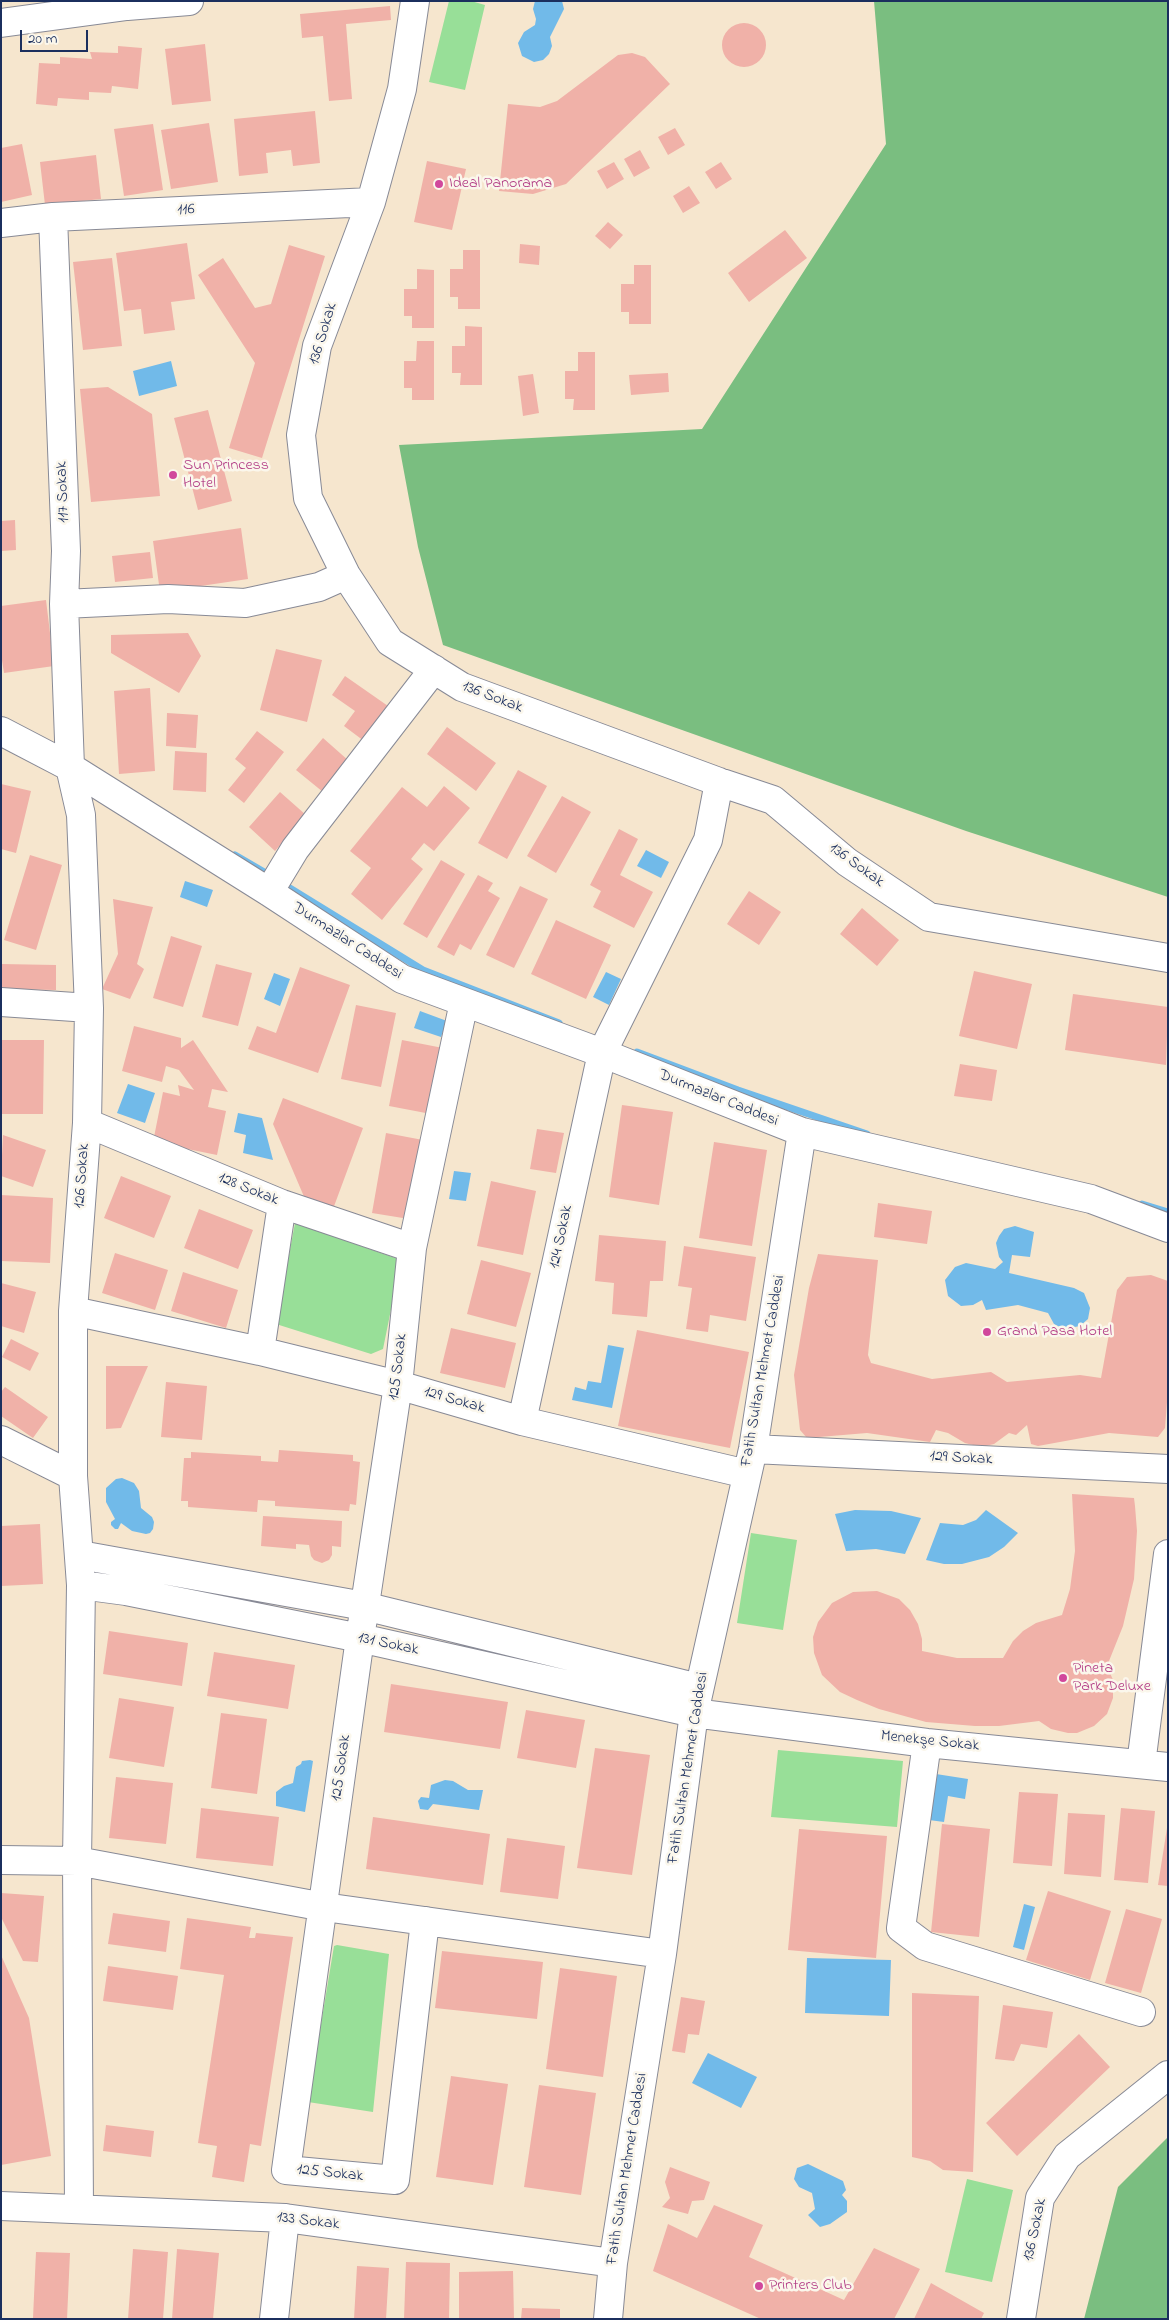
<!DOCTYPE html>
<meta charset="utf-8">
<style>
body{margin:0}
#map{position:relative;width:1169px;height:2320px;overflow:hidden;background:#f6e6ce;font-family:"Indie Flower",sans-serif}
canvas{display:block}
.frame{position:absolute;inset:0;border:2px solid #1b2f5e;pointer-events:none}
.scale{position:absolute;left:20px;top:30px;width:68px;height:22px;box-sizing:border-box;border:2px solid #1b2f5e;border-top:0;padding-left:6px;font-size:15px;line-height:18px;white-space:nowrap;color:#1b2f5e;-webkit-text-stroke:4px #fbf7ec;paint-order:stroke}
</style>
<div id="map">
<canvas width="1169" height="2320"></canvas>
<div class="frame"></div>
<div class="scale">20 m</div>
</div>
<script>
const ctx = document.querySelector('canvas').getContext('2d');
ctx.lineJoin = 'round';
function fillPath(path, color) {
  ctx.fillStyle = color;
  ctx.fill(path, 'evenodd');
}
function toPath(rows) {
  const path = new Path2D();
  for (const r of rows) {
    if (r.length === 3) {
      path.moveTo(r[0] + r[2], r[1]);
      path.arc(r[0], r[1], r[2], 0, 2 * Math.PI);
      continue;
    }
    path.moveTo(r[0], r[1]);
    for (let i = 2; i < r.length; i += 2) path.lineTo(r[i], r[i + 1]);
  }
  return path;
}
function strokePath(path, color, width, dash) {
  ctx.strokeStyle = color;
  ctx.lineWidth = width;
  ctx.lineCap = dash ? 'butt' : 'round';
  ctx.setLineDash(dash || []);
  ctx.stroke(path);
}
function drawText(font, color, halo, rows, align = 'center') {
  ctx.font = font + ' "Indie Flower",sans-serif';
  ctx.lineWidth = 5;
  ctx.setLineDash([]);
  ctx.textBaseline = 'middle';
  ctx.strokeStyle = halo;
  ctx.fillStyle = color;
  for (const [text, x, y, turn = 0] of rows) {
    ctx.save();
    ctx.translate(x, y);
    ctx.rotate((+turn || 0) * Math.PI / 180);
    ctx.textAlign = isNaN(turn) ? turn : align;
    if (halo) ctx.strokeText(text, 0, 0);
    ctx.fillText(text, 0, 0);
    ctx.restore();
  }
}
const green = toPath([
 [449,1,471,1,485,5,465,90,429,82],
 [295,1223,401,1260,383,1349,371,1354,276,1324],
 [751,1533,797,1540,783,1630,737,1623],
 [778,1750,903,1761,897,1827,771,1817],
 [337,1945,389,1954,373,2112,308,2102,334,1946],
 [967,2179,1013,2190,992,2282,945,2272]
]);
const forest = toPath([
 [874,1,1168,1,1168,897,966,831,443,645,418,547,399,445,702,429,886,144],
 [1168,2137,1168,2319,1084,2319,1118,2187]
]);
const water = toPath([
 [535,1,562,1,564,9,550,37,552,46,549,54,543,60,534,62,522,56,518,43,524,32,535,25,536,19,533,9],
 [171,361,177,386,139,396,133,371],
 [646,850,669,862,661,878,637,866],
 [185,881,213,890,207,907,180,897],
 [606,972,621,979,609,1005,593,997],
 [274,973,290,979,280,1006,264,999],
 [420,1011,447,1021,441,1037,414,1028],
 [128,1084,155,1093,145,1123,117,1113],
 [238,1113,262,1118,273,1160,243,1153,246,1135,234,1132],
 [454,1171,471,1173,466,1201,449,1199],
 [1015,1226,1034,1232,1030,1257,1012,1255,1009,1273,1074,1288,1084,1293,1090,1308,1088,1319,1080,1326,1064,1329,1054,1324,1048,1313,1018,1305,986,1310,982,1300,973,1305,961,1306,948,1296,945,1280,955,1267,966,1263,995,1269,1003,1262,999,1257,996,1243,999,1236,1004,1229],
 [608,1345,624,1348,612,1408,572,1400,575,1387,586,1390,588,1381,601,1383],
 [122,1478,134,1483,139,1491,141,1508,152,1517,154,1522,153,1529,150,1533,146,1534,132,1531,121,1523,118,1529,115,1529,111,1525,111,1522,115,1519,106,1502,106,1488,116,1479],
 [855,1510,891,1511,921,1518,905,1554,876,1549,846,1551,835,1514],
 [986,1510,1018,1533,1004,1547,989,1557,962,1564,944,1564,926,1560,940,1523,963,1525,976,1520],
 [310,1760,313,1761,305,1812,276,1806,276,1792,284,1786,293,1783,296,1767,301,1764,302,1761],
 [936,1774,968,1779,965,1799,948,1796,944,1822,929,1820],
 [445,1780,453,1781,468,1790,483,1790,479,1810,433,1804,428,1810,420,1809,418,1801,421,1797,429,1798,431,1785],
 [1024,1904,1035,1907,1024,1950,1013,1947],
 [807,1958,891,1960,889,2016,805,2013],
 [708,2053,757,2077,741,2108,692,2083],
 [808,2164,843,2181,846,2190,842,2195,847,2201,847,2212,830,2224,820,2227,808,2215,815,2209,812,2193,799,2187,794,2179,797,2168]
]);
const stream = toPath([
 [235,855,271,876],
 [280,882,423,970,559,1023],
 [637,1052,738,1090,867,1134],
 [1142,1204,1168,1212]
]);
const building = toPath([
 [390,6,391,20,346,24,352,99,329,101,323,36,302,38,300,14],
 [744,45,22],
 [205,44,211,101,172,105,165,49],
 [118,46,142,48,138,89,112,86,111,93,89,92,89,100,58,98,57,106,36,104,39,63,60,64,60,57,92,59,90,52,118,53],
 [632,53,645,57,670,84,566,184,533,194,499,191,508,104,540,107,557,101,618,55],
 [315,111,320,163,293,166,291,150,266,153,268,173,239,176,234,119],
 [209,123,218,182,171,189,161,130],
 [153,124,163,190,124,196,114,129],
 [675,128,685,145,668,155,658,137],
 [22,144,32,195,1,202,1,148],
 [640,150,650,168,634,177,624,159],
 [96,155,101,199,45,205,40,162],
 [427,161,466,169,452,230,414,222],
 [614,162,624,179,607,189,597,171],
 [721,162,732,179,716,189,705,172],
 [689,186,700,203,683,213,673,196],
 [608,222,623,235,610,249,595,236],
 [785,230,807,258,749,302,728,273],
 [187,243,195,299,171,302,175,330,144,334,141,309,124,311,116,253],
 [520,244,540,246,539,265,519,263],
 [289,245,325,256,262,458,229,448,255,363,198,275,223,258,255,308,271,304],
 [463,250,480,250,480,309,458,309,458,297,450,297,450,269,463,269],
 [112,258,122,346,83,350,73,262],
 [634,265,651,265,651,324,629,324,629,312,621,312,621,284,634,284],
 [417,269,434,270,434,328,412,328,412,316,404,316,404,289,417,289],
 [465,326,482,327,482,385,460,385,461,373,452,373,452,346,465,346],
 [417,341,434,341,434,400,412,400,412,388,404,388,404,361,416,361],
 [578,352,595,352,595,410,573,410,574,399,565,399,565,371,578,371],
 [668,373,669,392,631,395,629,375],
 [533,374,539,413,523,416,518,376],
 [108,387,152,414,160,496,91,502,80,389],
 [208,410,232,501,198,510,174,418],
 [15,520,16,550,1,551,1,521],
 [241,528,248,579,160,592,153,541],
 [150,552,153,578,115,582,112,556],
 [46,600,54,666,4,673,1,654,1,606],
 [188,633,201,656,179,693,111,653,111,635],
 [276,649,322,660,307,722,260,710],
 [345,676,388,706,364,741,344,726,355,711,332,695],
 [150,688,155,771,119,774,114,691],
 [167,713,198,715,196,748,166,746],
 [447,727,496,763,476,791,427,754],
 [257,731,284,752,244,803,228,790,246,768,235,759],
 [323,738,349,761,323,792,296,770],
 [175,751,207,753,206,792,173,790],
 [518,770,547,786,507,859,478,843],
 [1,784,31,791,16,853,1,849],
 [444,786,470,808,434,851,424,843,411,859,423,869,382,920,351,894,371,868,350,851,402,787,427,807],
 [280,792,306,815,275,851,249,827],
 [562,796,591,812,556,873,527,856],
 [619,829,638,839,620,875,653,892,634,928,593,907,601,891,590,885],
 [30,855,62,865,36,950,4,940],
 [441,860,465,874,427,938,403,924],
 [478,875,493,883,488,891,500,898,471,950,460,944,454,956,437,947],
 [520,886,548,899,514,968,486,955],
 [749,891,781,912,759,945,727,924],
 [113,899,153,907,137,964,144,969,130,999,102,989,118,954],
 [862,908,899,940,877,966,840,934],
 [556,920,611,945,586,999,531,974],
 [171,936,202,946,183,1007,153,998],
 [1,964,56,965,56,990,1,989],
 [216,964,252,973,238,1026,202,1017],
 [300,967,350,985,318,1073,248,1049,257,1026,276,1033],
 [974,971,1032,984,1017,1049,959,1036],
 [1073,994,1168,1007,1166,1065,1065,1050],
 [356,1005,396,1013,381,1087,341,1079],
 [134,1026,181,1038,181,1048,193,1040,228,1092,212,1089,208,1107,226,1111,217,1155,153,1142,163,1092,180,1096,178,1085,194,1090,179,1070,166,1066,162,1082,122,1071],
 [1,1040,44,1040,43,1114,1,1114],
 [402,1040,443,1048,431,1114,389,1106],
 [960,1064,997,1070,992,1101,954,1096],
 [283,1098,363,1128,333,1209,305,1199,273,1124],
 [622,1105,673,1112,659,1205,609,1197],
 [537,1129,564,1133,556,1173,530,1169],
 [386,1133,423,1140,409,1219,372,1213],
 [3,1135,46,1150,33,1187,1,1176],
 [714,1142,767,1150,752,1246,699,1238],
 [121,1176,171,1196,154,1238,104,1218],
 [491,1181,536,1191,523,1255,477,1246],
 [1,1195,53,1198,50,1263,1,1261],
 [878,1203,932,1211,927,1244,874,1237],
 [199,1209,253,1230,238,1269,184,1248],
 [599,1235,666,1241,663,1281,650,1281,647,1317,612,1314,614,1283,595,1281],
 [684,1246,756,1257,746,1321,710,1315,708,1332,686,1329,692,1288,678,1286],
 [115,1253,168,1270,155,1310,102,1293],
 [818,1254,878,1260,868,1355,871,1363,932,1379,991,1372,1007,1382,1080,1375,1101,1378,1117,1290,1127,1277,1151,1275,1168,1281,1168,1389,1165,1428,1158,1437,1109,1433,1038,1446,1031,1444,1027,1425,1016,1435,1009,1433,994,1444,981,1447,965,1443,948,1433,936,1430,930,1442,867,1433,807,1438,800,1430,794,1375,809,1288],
 [481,1260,531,1273,516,1327,467,1314],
 [183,1272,238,1290,226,1328,171,1311],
 [1,1283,36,1292,24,1333,1,1326],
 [451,1328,516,1343,505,1388,440,1373],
 [637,1330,749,1352,730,1448,618,1426],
 [11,1339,39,1353,30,1371,2,1357],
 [106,1366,148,1366,121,1428,106,1429],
 [166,1382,207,1386,202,1440,161,1437],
 [5,1387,48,1417,33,1438,1,1416,1,1392],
 [279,1450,353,1455,353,1461,360,1462,356,1505,350,1504,349,1511,275,1506,275,1501,258,1500,257,1512,188,1507,188,1501,181,1501,184,1458,191,1458,191,1452,261,1456,261,1461,278,1462],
 [1072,1494,1134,1498,1135,1506,1137,1531,1134,1579,1123,1626,1107,1666,1113,1680,1113,1698,1107,1714,1094,1726,1077,1733,1068,1733,1051,1729,1039,1721,999,1726,975,1726,926,1722,879,1709,857,1700,840,1692,822,1675,814,1653,813,1637,818,1622,832,1603,853,1592,877,1591,899,1599,910,1610,918,1624,922,1639,922,1651,957,1658,1003,1658,1013,1641,1023,1631,1036,1623,1062,1615,1070,1589,1075,1551],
 [263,1516,342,1521,341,1547,332,1546,332,1555,329,1560,322,1563,314,1560,311,1556,309,1545,296,1544,296,1549,261,1546],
 [40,1524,43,1584,1,1586,1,1526],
 [109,1631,188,1643,182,1686,103,1674],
 [214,1652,295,1665,288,1709,207,1696],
 [391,1684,508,1702,500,1749,384,1732],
 [119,1698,174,1707,164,1767,109,1758],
 [526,1710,585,1720,576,1768,517,1758],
 [221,1713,267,1719,257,1794,211,1788],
 [595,1748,650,1755,632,1875,577,1868],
 [116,1777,173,1783,166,1844,109,1838],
 [1019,1792,1058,1794,1052,1866,1013,1863],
 [201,1808,279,1817,273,1866,196,1858],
 [1121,1808,1155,1811,1148,1883,1114,1880],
 [1068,1813,1105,1815,1101,1877,1064,1874],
 [373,1817,490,1834,483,1885,366,1869],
 [942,1824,990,1829,979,1937,931,1932],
 [1167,1828,1168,1828,1168,1886,1158,1885],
 [799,1829,887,1836,876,1958,788,1950],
 [507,1838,565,1846,558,1899,500,1892],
 [1048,1891,1111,1911,1090,1980,1026,1960],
 [1,1893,44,1896,38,1962,23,1961,1,1917],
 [1126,1909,1162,1919,1141,1993,1105,1983],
 [113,1913,170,1921,166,1952,108,1944],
 [187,1918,251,1927,249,1938,255,1938,256,1933,293,1937,261,2146,250,2144,244,2182,212,2177,217,2146,198,2143,224,1975,180,1969],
 [442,1951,543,1962,537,2019,435,2008],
 [1,1955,29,2018,51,2156,1,2165],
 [108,1966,178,1976,173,2010,103,2001],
 [560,1968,617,1976,603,2077,546,2069],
 [912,1993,979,1996,973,2172,943,2170,930,2161,912,2157],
 [681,1997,705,2001,699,2035,688,2034,685,2053,672,2051],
 [1003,2005,1053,2012,1047,2048,1021,2044,1014,2061,995,2059],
 [1079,2034,1110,2067,1017,2156,986,2123],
 [451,2076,508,2084,493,2185,436,2177],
 [539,2085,596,2093,581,2195,524,2187],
 [106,2125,154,2131,151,2157,103,2151],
 [670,2167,710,2182,704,2200,692,2201,688,2214,662,2207,670,2198,665,2182],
 [714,2205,763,2225,749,2257,844,2300,874,2248,920,2269,894,2319,761,2319,653,2271,668,2224,697,2238],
 [133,2249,168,2252,163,2319,128,2319],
 [177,2249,219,2253,213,2319,172,2319],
 [36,2252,70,2253,67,2319,33,2318],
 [406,2262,450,2263,449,2319,404,2319],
 [357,2266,389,2268,386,2319,354,2319],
 [513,2271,514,2319,459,2319,459,2272],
 [931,2283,984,2313,981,2319,914,2319],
 [522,2308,560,2309,560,2319,521,2319]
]);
const minor = toPath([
 [415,1,402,89,371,202,317,346,301,435,308,498,346,575,390,642,462,687,719,782,773,800,847,862,929,917,1168,958],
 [1,23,127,6,189,1],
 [53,217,66,551,64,604,70,767,81,815,89,1008,87,1123,73,1311,73,1476,81,1585,77,1861,79,2209],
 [1,223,53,217,371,202],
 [64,604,168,599,245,603,319,587,346,575],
 [1,731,70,767,269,892,402,979,602,1053,802,1132,1091,1199,1168,1228],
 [269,892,295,849,434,669],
 [1,1002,89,1008],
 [87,1123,282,1204,412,1248],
 [73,1311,260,1351,398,1385,522,1421,747,1474],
 [260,1351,282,1204],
 [522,1421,602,1053,708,840,719,782],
 [1,1440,73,1476],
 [753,1449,1168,1469],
 [80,1555,364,1606,699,1688],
 [81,1585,126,1591,360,1638,694,1713,927,1743,1168,1767],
 [927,1743,901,1928,925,1946,1141,2012],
 [1141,1764,1168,1554],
 [1,1860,77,1861,324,1907,662,1954],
 [425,1921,395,2180,286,2170,360,1638,398,1385,412,1248,464,1002],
 [1,2206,285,2218,613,2263],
 [274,2319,285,2218],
 [608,2319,613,2263,662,1954,694,1713,753,1449,802,1132],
 [1021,2319,1040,2198,1067,2156,1168,2075]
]);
const markers = [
 [439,184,5,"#d1479c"],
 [173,475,5,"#d1479c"],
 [987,1332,5,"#d1479c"],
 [1063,1678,5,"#d1479c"],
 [759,2286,5,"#d1479c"]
];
const hotelNames = [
 ["Ideal Panorama",449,184],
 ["Sun Princess",183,466],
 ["Hotel",183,484],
 ["Grand Pasa Hotel",997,1332],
 ["Pineta",1073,1669],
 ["Park Deluxe",1073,1687],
 ["Printers Club",769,2286]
];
const streetNames = [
 ["116",186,211,-3],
 ["136 Sokak",324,334,-73],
 ["117 Sokak",64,492,-92],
 ["136 Sokak",492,698,21],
 ["136 Sokak",856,866,36],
 ["Durmazlar Caddesi",347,942,33],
 ["Durmazlar Caddesi",718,1099,22],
 ["126 Sokak",83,1176,-86],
 ["128 Sokak",248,1190,22],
 ["124 Sokak",562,1237,-78],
 ["125 Sokak",399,1367,-83],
 ["Fatih Sultan Mehmet Caddesi",764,1371,-80],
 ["129 Sokak",454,1401,16],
 ["129 Sokak",961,1459,3],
 ["131 Sokak",388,1645,12],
 ["Menekşe Sokak",930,1742,6],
 ["125 Sokak",342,1768,-82],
 ["Fatih Sultan Mehmet Caddesi",689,1768,-81],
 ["Fatih Sultan Mehmet Caddesi",628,2169,-81],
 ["125 Sokak",330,2174,6],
 ["133 Sokak",308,2222,7],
 ["136 Sokak",1036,2230,-78]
];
fillPath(green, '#98df98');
fillPath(forest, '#7abe80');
fillPath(water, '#71bae9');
strokePath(stream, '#71bae9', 7);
fillPath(building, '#f0b1a8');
strokePath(minor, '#888a96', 30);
strokePath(minor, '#fff', 28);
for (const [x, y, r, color] of markers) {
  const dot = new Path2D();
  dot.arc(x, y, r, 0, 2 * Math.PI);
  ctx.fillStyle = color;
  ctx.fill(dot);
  strokePath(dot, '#fbf7ec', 2);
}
drawText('16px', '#b23c85', '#fbf7ec', hotelNames, 'left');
drawText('16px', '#1b2f5e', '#fbf7ec', streetNames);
</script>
